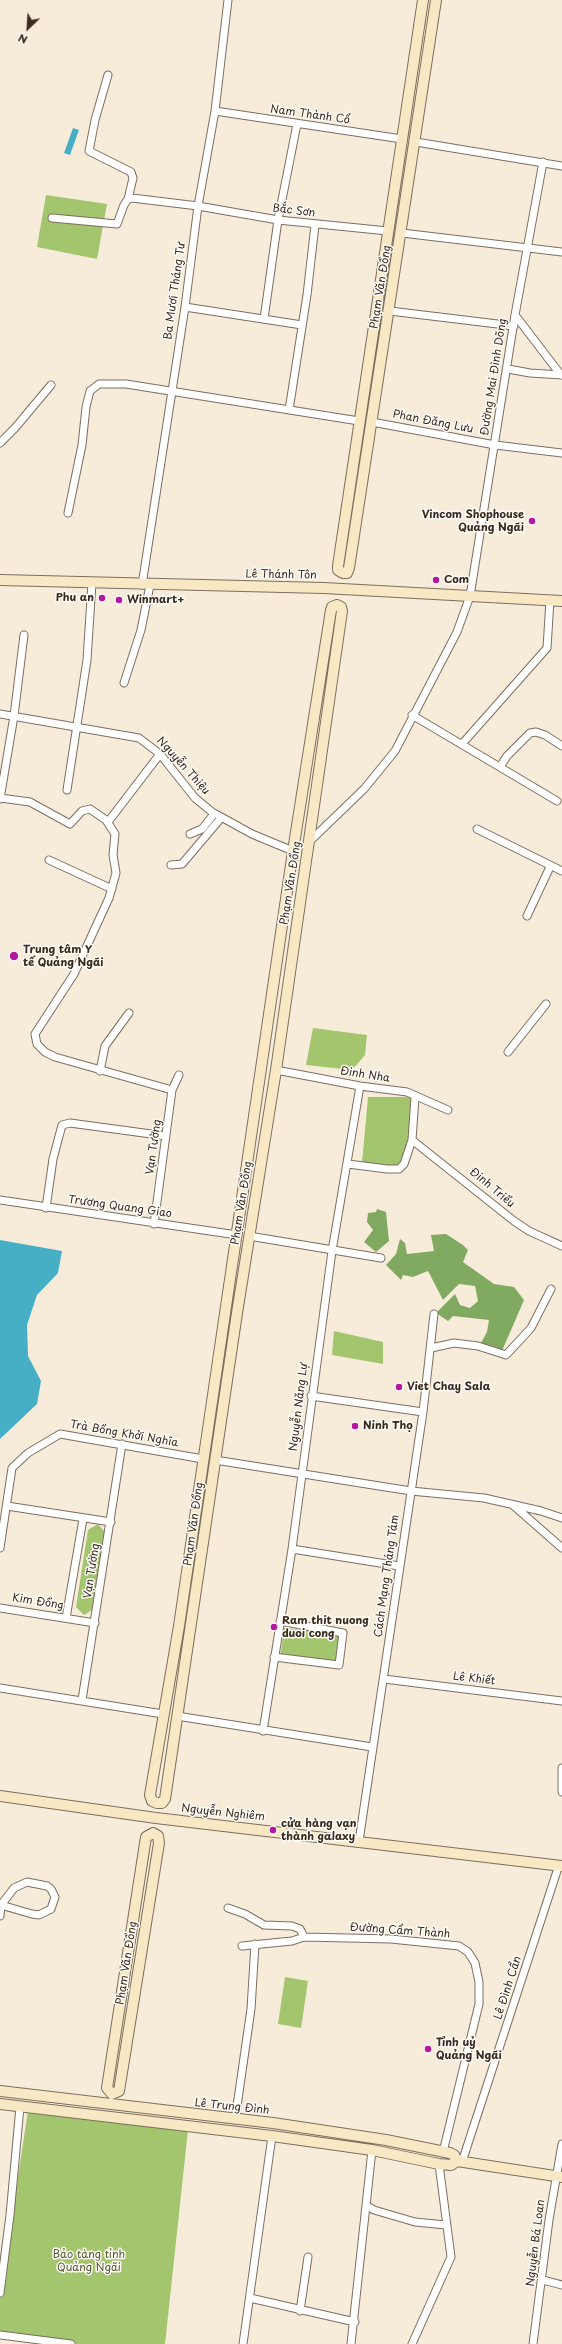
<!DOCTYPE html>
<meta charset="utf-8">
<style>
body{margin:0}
#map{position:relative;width:562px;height:2344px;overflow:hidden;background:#f7ecda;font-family:"Playpen Sans",sans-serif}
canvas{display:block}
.north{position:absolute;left:8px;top:8px;width:40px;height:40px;-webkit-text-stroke:3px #fdfcf7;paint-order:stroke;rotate:205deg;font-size:11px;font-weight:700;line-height:16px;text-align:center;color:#3b2a1e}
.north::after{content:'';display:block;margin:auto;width:14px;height:18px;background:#3b2a1e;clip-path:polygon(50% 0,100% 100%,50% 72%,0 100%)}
</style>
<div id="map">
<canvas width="562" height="2344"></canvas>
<div class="north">N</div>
</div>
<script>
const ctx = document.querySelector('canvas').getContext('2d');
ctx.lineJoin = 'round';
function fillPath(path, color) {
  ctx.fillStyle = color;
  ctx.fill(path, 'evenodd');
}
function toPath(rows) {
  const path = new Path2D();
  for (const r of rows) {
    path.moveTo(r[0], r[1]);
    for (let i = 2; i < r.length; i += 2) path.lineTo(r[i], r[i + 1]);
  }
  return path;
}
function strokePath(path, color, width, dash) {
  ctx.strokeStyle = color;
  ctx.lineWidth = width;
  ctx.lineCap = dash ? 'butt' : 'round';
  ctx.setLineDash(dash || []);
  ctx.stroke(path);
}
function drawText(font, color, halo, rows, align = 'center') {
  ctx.font = font + ' "Playpen Sans",sans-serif';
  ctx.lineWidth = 3;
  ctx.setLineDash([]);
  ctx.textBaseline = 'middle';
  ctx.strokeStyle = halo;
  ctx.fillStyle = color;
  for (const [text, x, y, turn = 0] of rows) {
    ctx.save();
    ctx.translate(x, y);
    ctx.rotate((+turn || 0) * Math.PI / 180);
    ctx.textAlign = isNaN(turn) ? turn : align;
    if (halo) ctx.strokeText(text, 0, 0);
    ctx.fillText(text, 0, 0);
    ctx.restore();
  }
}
const green = toPath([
 [46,195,107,204,97,259,37,247],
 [313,1028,367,1035,365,1055,352,1070,306,1065],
 [368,1097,416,1097,406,1167,362,1163],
 [334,1331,383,1342,383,1364,332,1355],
 [98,1524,105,1532,92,1610,84,1615,76,1607,88,1530],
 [284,1628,342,1634,337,1669,280,1660],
 [285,1977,308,1981,301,2028,278,2024],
 [28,2110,188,2130,165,2344,71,2344,0,2335,0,2298]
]);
const forest = toPath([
 [377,1209,386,1212,389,1241,376,1252,364,1242,373,1230,367,1222,368,1213,376,1212],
 [446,1234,463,1245,468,1250,463,1262,494,1284,514,1287,524,1300,502,1351,481,1343,487,1332,489,1320,453,1316,448,1321,436,1313,455,1294,460,1305,470,1308,478,1301,475,1286,459,1284,443,1300,428,1271,413,1277,403,1275,401,1280,386,1265,396,1254,400,1239,405,1243,407,1254,434,1251,431,1235]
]);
const water = toPath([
 [73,128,79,130,70,155,64,153],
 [0,1240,62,1251,58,1273,37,1295,27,1325,28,1356,41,1381,37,1404,0,1439]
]);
const street = toPath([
 [108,75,95,120,89,151,131,172,133,178,128,199],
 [215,111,402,139],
 [416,142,562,166],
 [52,218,117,224,124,205,128,199,132,198,198,206,278,220,388,231],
 [402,233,562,252],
 [185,307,302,325],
 [390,311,514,326],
 [515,315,561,375],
 [264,319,278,220,297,124],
 [508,369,530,373,562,375],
 [289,410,307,295,315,225],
 [372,422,495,445,562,453],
 [0,443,15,428,51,385],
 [68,513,82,445,86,407,90,391,99,384,126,384,359,421],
 [142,585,185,307,198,206,215,111,228,0],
 [124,683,141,630,150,585],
 [0,714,139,738,160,754,195,798,212,812,252,834,293,851],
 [412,715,557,801],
 [462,744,547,648,550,600],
 [500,767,507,756,530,733,536,732,545,735,562,746],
 [67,790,87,660,92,583],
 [0,798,30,802,70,824,82,811,90,809,106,820,115,834,113,855,116,873,109,898,74,974,35,1034,37,1044,45,1052,55,1057,172,1090],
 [0,799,14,716,24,635],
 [108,822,160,754],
 [477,829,562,871],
 [190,834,202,829,214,814],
 [309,842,364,789,395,751,457,632,470,596,515,315,543,162],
 [49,860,112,889],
 [171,865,182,864,221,818],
 [527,916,550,867],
 [508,1052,546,1004],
 [276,1070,360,1086,407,1092,448,1110],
 [100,1071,105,1046,129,1013],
 [412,1140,514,1221,529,1231,562,1246],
 [348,1164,387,1169,399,1169,404,1164,412,1140,415,1097],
 [0,1200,237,1235],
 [46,1208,53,1159,62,1125,70,1123,166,1136],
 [154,1224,172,1090,179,1075],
 [249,1236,381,1258],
 [431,1348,454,1343,478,1346,506,1355,531,1328,551,1289],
 [311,1396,423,1412],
 [215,1460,411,1491,484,1498,541,1511,562,1518],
 [513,1505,562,1548],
 [7,1506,111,1522],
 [0,1548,12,1468,28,1453,60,1434,203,1459],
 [292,1549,399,1566],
 [0,1608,95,1623],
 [66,1618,83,1519],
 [274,1657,339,1665,343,1633,280,1621],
 [384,1679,562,1701],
 [0,1688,163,1714],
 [82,1700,122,1444],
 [177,1716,372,1747],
 [263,1731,292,1549,332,1251,360,1086],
 [562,1768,562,1792],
 [359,1841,423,1412,434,1314],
 [0,1905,1,1905,32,1914,39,1915,51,1909,55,1897,51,1889,47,1886,27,1882,14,1888,1,1905,0,1916],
 [228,1908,245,1914,264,1925,292,1926,300,1929,304,1937],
 [242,1946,292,1941,304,1937,391,1939,459,1946,468,1952,475,1963,479,1982,479,2004,443,2152],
 [235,2120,251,2009,255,1944],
 [462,2162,559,1865],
 [367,2206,374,2210,415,2222,446,2225],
 [543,2280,562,2285],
 [0,2293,10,2215,20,2107],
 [250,2298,355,2322],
 [300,2311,308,2257],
 [0,2335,71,2344],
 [243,2344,272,2136],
 [351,2344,372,2150],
 [412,2344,451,2257,439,2164],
 [533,2344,549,2220,562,2144]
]);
const secondary = toPath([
 [343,573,347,573,349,568,436,0],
 [343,573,338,570,338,566,423,0],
 [0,580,324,588,562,601],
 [337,605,341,607,342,611,276,1070,237,1313,165,1799,162,1803,157,1803,152,1801,150,1795,179,1626,293,851,331,610,332,607,337,605],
 [0,1796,156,1818,562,1866],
 [0,2091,273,2123,386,2140,450,2153,454,2155,457,2161],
 [112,2094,119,2091,159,1843,158,1836,153,1833],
 [112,2094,107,2088,146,1837,153,1833],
 [0,2104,272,2136,372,2150,439,2164,451,2165,457,2161,562,2177]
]);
const markers = [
 [532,521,4,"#b5179e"],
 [436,580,4,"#b5179e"],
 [102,598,4,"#b5179e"],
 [119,600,4,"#b5179e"],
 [14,956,5,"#b5179e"],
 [399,1387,4,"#b5179e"],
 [355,1426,4,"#b5179e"],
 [274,1627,4,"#b5179e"],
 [273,1830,4,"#b5179e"],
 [428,2049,4,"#b5179e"]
];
const streetNames = [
 ["Nam Thành Cổ",310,115,8],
 ["Bắc Sơn",294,211,7],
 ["Phạm Văn Đồng",381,287,-81],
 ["Ba Mươi Tháng Tư",175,291,-82],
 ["Đường Mai Đình Dõng",494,377,-81],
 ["Phan Đăng Lưu",433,422,11],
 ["Lê Thánh Tôn",281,575,1],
 ["Nguyễn Thiệu",183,766,48],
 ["Phạm Văn Đồng",291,883,-81],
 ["Đinh Nha",365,1075,9],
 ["Vạn Tường",154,1147,-82],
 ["Đinh Triều",492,1188,40],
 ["Phạm Văn Đồng",242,1203,-81],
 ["Trương Quang Giao",120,1207,8],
 ["Nguyễn Năng Lự",299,1407,-83],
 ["Trà Bồng Khởi Nghĩa",124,1434,10],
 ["Phạm Văn Đồng",194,1524,-82],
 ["Vạn Tường",92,1571,-81],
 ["Cách Mạng Tháng Tám",387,1576,-82],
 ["Kim Đồng",38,1602,9],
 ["Lê Khiết",474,1679,7],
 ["Nguyễn Nghiêm",223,1813,6],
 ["Đường Cẩm Thành",400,1931,4],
 ["Phạm Văn Đồng",127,1963,-81],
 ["Lê Đình Cẩn",508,1988,-72],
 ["Lê Trung Đình",232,2107,6],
 ["Nguyễn Bá Loan",536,2243,-83]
];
const poiNames = [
 ["Vincom Shophouse",524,515,"right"],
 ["Quảng Ngãi",524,528,"right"],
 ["Com",444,580],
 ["Phu an",94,598,"right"],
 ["Winmart+",127,600],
 ["Trung tâm Y",23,950],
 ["tế Quảng Ngãi",23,963],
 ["Viet Chay Sala",407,1387],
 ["Ninh Thọ",363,1426],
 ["Ram thit nuong",282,1621],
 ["duoi cong",282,1634],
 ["cửa hàng vạn",281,1824],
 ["thành galaxy",281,1837],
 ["Tỉnh uỷ",436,2043],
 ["Quảng Ngãi",436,2056]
];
const parkNames = [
 ["Bảo tàng tỉnh",89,2255],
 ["Quảng Ngãi",89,2268]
];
fillPath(green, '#a2c56e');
fillPath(forest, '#81aa61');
fillPath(water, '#46afc5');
strokePath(street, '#7d6e60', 9);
strokePath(secondary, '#7d6e60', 12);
strokePath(street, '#fff', 7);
strokePath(secondary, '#f8e8c3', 10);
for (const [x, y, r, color] of markers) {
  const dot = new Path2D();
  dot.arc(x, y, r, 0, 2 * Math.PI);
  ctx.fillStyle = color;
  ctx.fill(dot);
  strokePath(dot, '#fdfcf7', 1.5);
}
drawText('11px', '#3b2a1e', '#fdfcf7', streetNames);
drawText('bold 11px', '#3b2a1e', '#fdfcf7', poiNames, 'left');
drawText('11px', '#5a5836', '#fdfcf7', parkNames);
</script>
